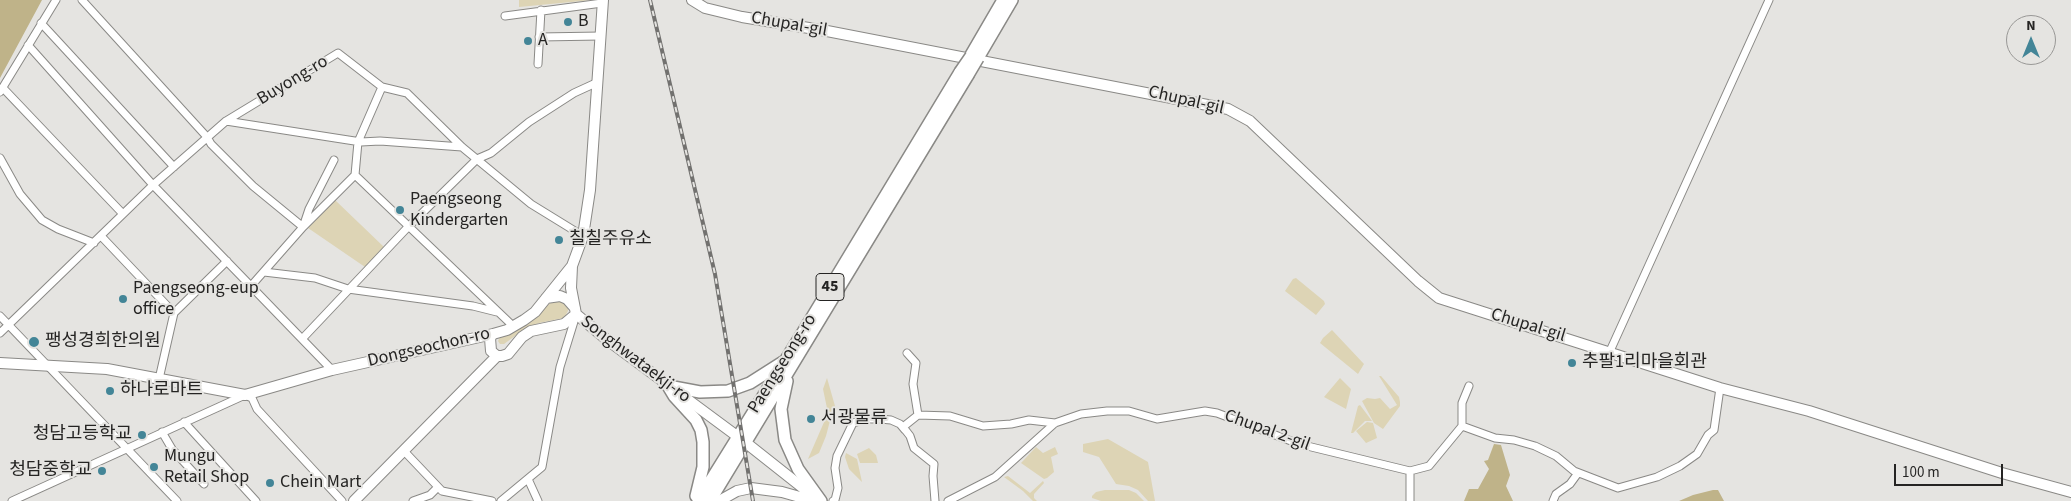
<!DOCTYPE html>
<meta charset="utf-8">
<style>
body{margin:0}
#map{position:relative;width:2071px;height:501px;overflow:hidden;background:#e5e4e1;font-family:"Source Sans 3",sans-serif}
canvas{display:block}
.north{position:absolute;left:2006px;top:15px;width:50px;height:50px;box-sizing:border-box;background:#e5e4e1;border:1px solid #989795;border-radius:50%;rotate:0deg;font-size:14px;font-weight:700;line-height:20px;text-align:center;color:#252423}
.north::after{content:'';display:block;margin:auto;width:18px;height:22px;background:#438597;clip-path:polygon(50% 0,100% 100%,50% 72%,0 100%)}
.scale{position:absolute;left:1894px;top:464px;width:109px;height:22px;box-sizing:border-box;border:2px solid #252423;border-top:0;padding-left:6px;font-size:15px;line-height:18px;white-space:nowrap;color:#252423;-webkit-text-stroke:4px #e5e4e1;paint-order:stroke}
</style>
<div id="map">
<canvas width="2071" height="501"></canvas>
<div class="north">N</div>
<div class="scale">100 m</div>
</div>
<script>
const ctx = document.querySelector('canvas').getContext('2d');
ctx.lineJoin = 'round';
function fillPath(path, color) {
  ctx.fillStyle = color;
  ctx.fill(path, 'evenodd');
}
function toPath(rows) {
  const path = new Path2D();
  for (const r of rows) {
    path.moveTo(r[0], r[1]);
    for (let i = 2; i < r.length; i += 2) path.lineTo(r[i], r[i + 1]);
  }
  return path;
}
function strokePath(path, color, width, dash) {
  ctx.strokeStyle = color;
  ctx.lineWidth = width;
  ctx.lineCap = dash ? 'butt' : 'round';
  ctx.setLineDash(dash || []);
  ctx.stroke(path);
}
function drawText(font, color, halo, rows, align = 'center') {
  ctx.font = font + ' "Source Sans 3","Noto Sans KR",sans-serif';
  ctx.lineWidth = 4;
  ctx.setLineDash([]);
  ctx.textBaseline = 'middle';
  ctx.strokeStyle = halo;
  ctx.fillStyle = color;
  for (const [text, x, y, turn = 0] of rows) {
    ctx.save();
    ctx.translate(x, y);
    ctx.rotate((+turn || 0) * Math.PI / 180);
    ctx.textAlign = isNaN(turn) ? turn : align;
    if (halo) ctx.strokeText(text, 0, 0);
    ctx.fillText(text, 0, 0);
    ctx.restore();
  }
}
const green = toPath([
 [519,0,592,0,519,7],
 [335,200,384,247,365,267,308,228],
 [1296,278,1324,301,1325,304,1316,315,1285,291,1293,279],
 [557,298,568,304,568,311,564,318,539,323,523,330,504,344,500,344,498,341,500,337,539,312],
 [1332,330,1364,364,1358,374,1320,343,1323,338],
 [1379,376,1381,376,1399,397,1400,402,1400,406,1383,429,1374,423,1362,401,1367,398,1375,399,1380,398,1390,409,1397,405],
 [827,378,837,413,831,417,826,436,819,453,808,459,828,413,823,389],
 [1340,378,1351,389,1346,409,1324,397],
 [1360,405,1372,421,1365,421,1353,433,1351,433,1358,406],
 [1367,422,1373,423,1377,438,1366,443,1356,431],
 [1108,439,1148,462,1155,501,1148,501,1138,490,1129,486,1116,484,1099,457,1083,452,1083,444],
 [1036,447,1043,453,1055,447,1058,454,1051,457,1054,472,1047,478,1044,479,1021,463],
 [869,448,876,455,878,463,860,463,857,454],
 [846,453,857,459,862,482,849,469,845,457],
 [1008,476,1030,493,1043,481,1044,483,1034,494,1034,498,1037,501,1033,501,1023,491,1004,477],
 [1105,490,1129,490,1136,493,1144,501,1101,501,1092,498,1092,496,1096,492]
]);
const forest = toPath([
 [0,0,42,0,0,78],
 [1494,444,1501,445,1510,475,1506,486,1513,501,1464,501,1469,489,1478,489,1489,469,1484,461,1488,460],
 [1713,490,1718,490,1724,501,1679,501,1693,495]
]);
const street = toPath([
 [82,0,207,137,211,144,253,186,303,227,309,209,334,160],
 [505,16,602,3],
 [41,23,174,167],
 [539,37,601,36],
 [28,45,153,185,332,370],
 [538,64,541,10],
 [382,87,407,93,462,147,531,204,583,236],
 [3,88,123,214],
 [0,92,56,0],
 [226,121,361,142,380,141,462,147],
 [0,158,20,194,42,220,58,229,94,243],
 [101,236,174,313],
 [264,272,315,278,348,289,473,306,497,312],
 [251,286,303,227,355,175,513,326],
 [0,316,177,501],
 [0,333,153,185,226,121,338,53,382,87,358,142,355,175],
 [302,339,408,227,477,159,491,153,529,122,574,93,598,82],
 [1610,351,1769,0],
 [907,353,916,363,913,384,918,415,903,427,910,436,914,448,934,464,933,476,935,501],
 [159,379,174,313,227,261],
 [918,415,950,416,983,426,1011,424,1029,420,1055,423],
 [184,422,256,501],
 [1462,426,1495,438,1514,440,1535,446,1556,456,1574,471,1618,488,1657,477,1680,466,1697,454,1708,435,1714,430,1720,388],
 [162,432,172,449,204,484],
 [404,451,442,491,492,501],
 [528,479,538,501],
 [12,501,245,395,252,398,257,409,342,501],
 [413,501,430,495,438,487],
 [501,501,542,467,560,367,576,315],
 [833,501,835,500,838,488,835,468,837,456,853,423,868,419,880,419,891,420,900,424,905,430],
 [948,501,995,477,1055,423,1081,414,1107,411,1129,411,1157,419,1205,411,1217,413,1299,444,1410,471,1429,466,1462,426,1462,403,1469,386],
 [1410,501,1410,471],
 [1553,501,1556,494,1570,484,1578,473]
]);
const secondary = toPath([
 [692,0,705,8,742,17,827,31,1228,109,1250,121,1418,281,1439,298,1720,388,1809,411,2002,473,2071,492],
 [572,266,571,288,576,314],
 [546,298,560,296,567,299,575,308],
 [576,314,606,339,745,442,817,499],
 [493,334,490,338,491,351,497,356,502,356,508,354,522,337,531,331,564,324,576,314],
 [0,363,107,369,245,395,332,370,493,334,507,330,524,320,535,312,572,266,583,236,590,190,603,0],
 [354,501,497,356],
 [719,501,737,491,751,488,782,492,814,501]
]);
const primary = toPath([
 [971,55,1003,0],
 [978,58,1012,0],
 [787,381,781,409,785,440,798,469,821,501],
 [668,386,674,396,696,420,701,430,703,442,703,467,696,496],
 [668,386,700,392,728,391,750,383,783,362],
 [698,501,805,329,960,72],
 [710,501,968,75]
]);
const rail = toPath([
 [650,0,715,274,753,501]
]);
const primaryBridge = toPath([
 [960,72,971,56],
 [968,75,978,58]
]);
const markers = [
 [568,22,5,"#438597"],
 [528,41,5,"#438597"],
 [400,210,5,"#438597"],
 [559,240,5,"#438597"],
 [123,299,5,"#438597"],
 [34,342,6,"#438597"],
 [1572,363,5,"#438597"],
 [110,391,5,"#438597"],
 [811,419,5,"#438597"],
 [142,435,5,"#438597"],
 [154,467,5,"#438597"],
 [102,471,5,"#438597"],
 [270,483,5,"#438597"]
];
const shields = [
 [830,287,28]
];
const shieldNames = [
 ["45",830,287]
];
const poiNames = [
 ["B",578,22],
 ["A",538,41],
 ["Paengseong",410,200],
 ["Kindergarten",410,221],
 ["칠칠주유소",569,240],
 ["Paengseong-eup",133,289],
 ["office",133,310],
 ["팽성경희한의원",45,342],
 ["추팔1리마을회관",1582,363],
 ["하나로마트",120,391],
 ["서광물류",821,419],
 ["청담고등학교",132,435,"right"],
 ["Mungu",164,457],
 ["Retail Shop",164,478],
 ["청담중학교",92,471,"right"],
 ["Chein Mart",280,483]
];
const streetNames = [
 ["Chupal-gil",789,25,10],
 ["Buyong-ro",293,81,-31],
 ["Chupal-gil",1186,101,13],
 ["Chupal-gil",1528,326,17],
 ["Dongseochon-ro",429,348,-13],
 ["Songhwataekji-ro",635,360,37],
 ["Paengseong-ro",783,364,-58],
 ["Chupal 2-gil",1267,431,20]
];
fillPath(green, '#ddd4b5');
fillPath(forest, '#bfb389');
strokePath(street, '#8a8986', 9);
strokePath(secondary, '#8a8986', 12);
strokePath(primary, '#8a8986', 14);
strokePath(street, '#fff', 7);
strokePath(secondary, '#fff', 10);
strokePath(primary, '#fff', 11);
strokePath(rail, '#72716f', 4);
strokePath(rail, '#e5e4e1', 2, [5.5]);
strokePath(primaryBridge, '#8a8986', 14, []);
strokePath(primaryBridge, '#fff', 11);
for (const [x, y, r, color] of markers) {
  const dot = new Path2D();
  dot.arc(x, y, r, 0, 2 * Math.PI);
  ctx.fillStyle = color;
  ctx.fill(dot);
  strokePath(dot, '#e5e4e1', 2);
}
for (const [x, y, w] of shields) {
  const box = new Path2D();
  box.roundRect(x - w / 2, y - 13.5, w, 27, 4);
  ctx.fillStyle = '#e5e4e1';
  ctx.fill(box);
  strokePath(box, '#252423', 1);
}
drawText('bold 16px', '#252423', null, shieldNames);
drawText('18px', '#252423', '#e5e4e1', poiNames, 'left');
drawText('18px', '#252423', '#e5e4e1', streetNames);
</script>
